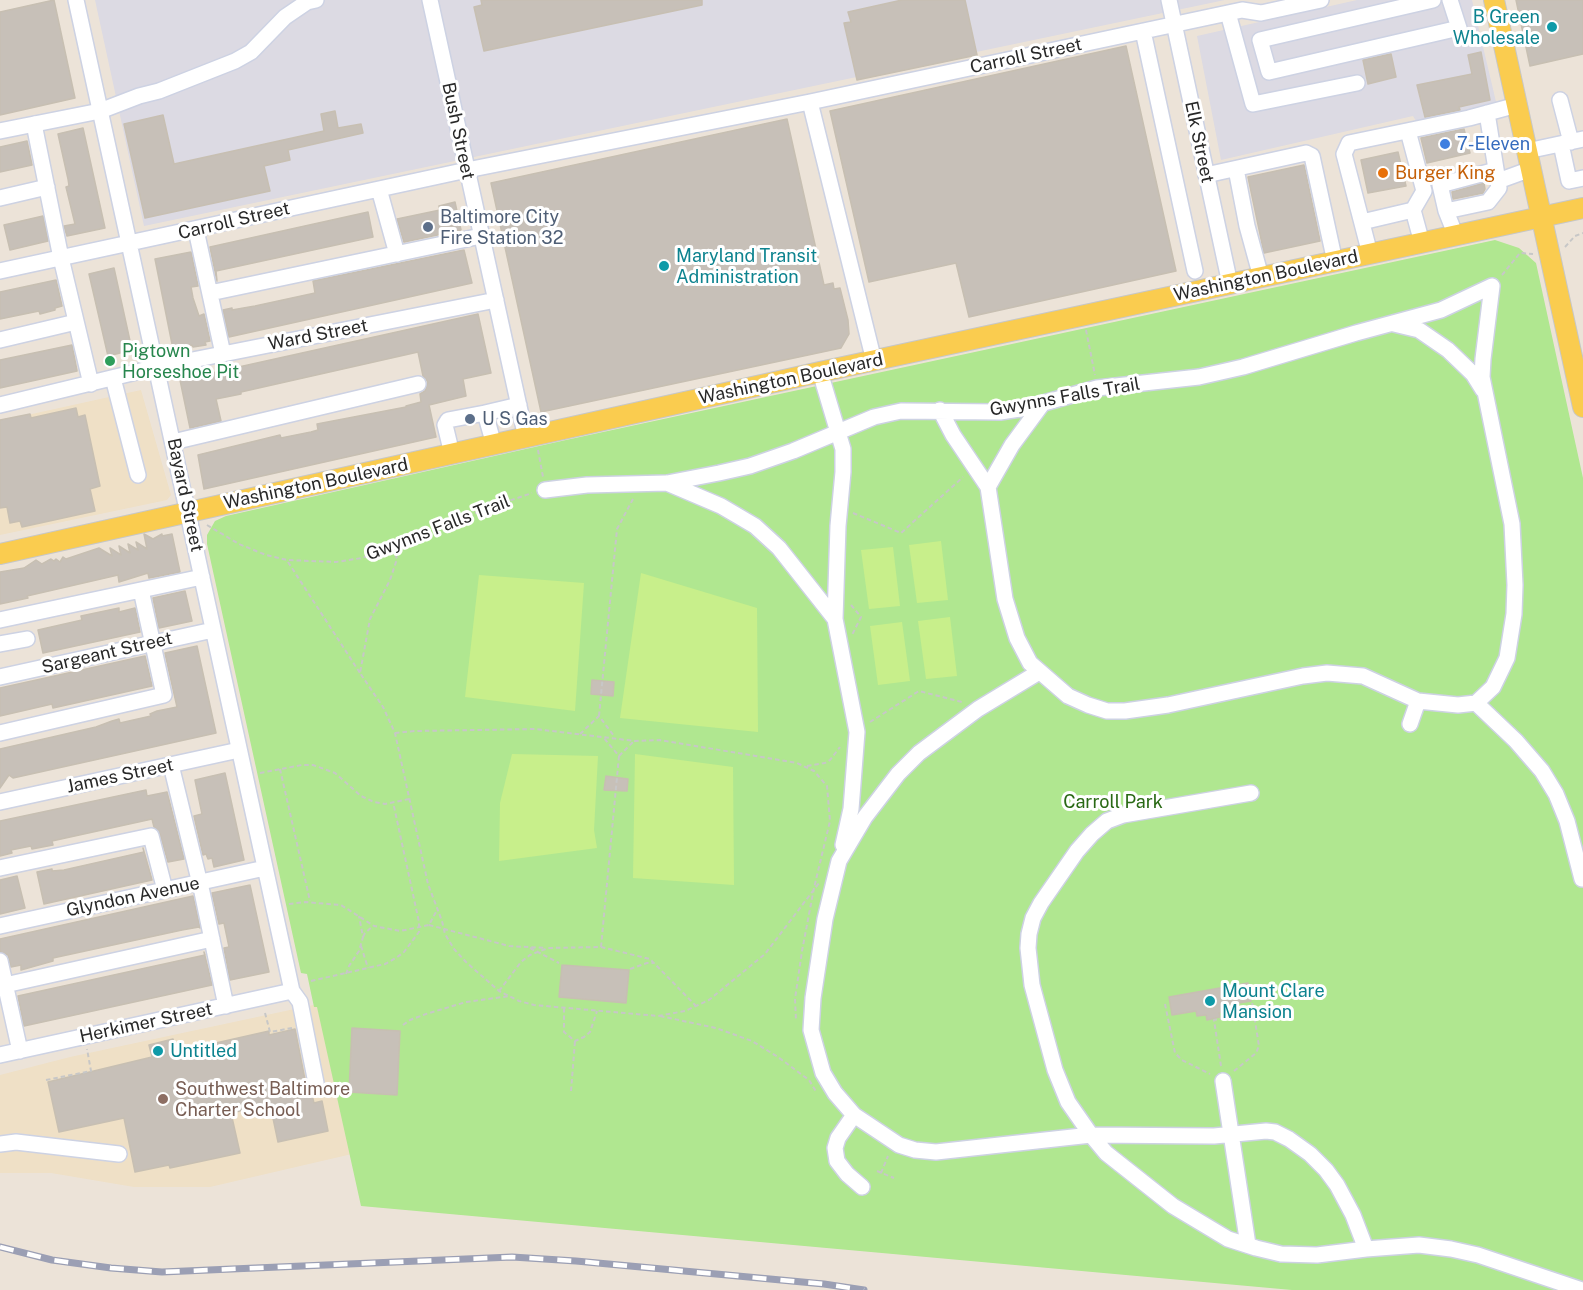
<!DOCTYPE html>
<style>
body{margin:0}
canvas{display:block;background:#ece3d8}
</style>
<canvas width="1583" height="1290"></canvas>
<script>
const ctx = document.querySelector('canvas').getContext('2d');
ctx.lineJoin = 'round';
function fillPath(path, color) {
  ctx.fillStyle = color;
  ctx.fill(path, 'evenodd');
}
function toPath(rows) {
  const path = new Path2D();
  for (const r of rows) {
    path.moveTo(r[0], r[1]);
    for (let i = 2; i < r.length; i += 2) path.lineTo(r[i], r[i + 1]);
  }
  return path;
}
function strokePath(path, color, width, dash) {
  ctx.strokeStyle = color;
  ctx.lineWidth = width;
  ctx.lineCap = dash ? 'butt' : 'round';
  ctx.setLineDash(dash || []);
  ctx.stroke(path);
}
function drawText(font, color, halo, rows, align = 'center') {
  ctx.font = font + ' "Public Sans",sans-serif';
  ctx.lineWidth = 6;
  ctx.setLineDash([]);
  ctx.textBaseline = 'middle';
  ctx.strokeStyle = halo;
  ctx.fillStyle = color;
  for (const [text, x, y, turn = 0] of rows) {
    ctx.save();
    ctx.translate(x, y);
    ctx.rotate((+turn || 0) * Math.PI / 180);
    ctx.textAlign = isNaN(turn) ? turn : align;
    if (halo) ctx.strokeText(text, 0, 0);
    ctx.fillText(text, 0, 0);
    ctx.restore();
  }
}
const industrial = toPath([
 [95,0,1225,0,144,226],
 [1357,0,1472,0,1497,106,1416,121,1413,116,1221,160,1197,36]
]);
const education = toPath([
 [141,390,171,495,167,500,0,535,0,421],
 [318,1004,352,1154,210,1187,134,1187,51,1173,0,1173,0,1075,70,1057]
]);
const green = toPath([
 [1495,240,1519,248,1536,263,1583,478,1583,1290,1292,1290,361,1206,317,1007,314,1007,307,974,301,973,207,544,207,535,215,521,226,516,566,440]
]);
const pitch = toPath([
 [941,541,948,600,917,603,909,545],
 [893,547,900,606,869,609,861,550],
 [641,573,757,608,758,732,620,718],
 [479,575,584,583,575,711,465,697],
 [950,617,957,676,926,679,918,621],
 [902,622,910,681,878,685,870,626],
 [512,754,598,756,594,830,597,848,499,861,500,803],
 [635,754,733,767,734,885,633,878]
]);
const building = toPath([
 [54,0,75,98,0,115,0,12,54,0],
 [481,0,702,0,702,5,484,51,474,7,482,5,481,0],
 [902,0,965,0,977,55,857,80,844,23,851,22,848,12,902,0],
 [1516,0,1583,0,1583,54,1530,66,1516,0],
 [1126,46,1176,271,969,317,956,263,869,282,830,111,1126,46],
 [1481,52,1490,100,1459,107,1460,110,1425,117,1417,85,1472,74,1468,55,1481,52],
 [1391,54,1396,77,1368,84,1363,60,1391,54],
 [335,111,338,128,361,124,363,133,288,150,290,160,264,166,270,191,145,218,124,124,163,115,174,164,324,131,321,114,335,111],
 [787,119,824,285,833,283,834,289,840,288,848,320,849,334,841,348,541,412,491,183,787,119],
 [83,128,105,228,67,236,64,226,75,224,66,187,69,186,68,179,58,134,83,128],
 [1464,129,1470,153,1427,163,1421,138,1464,129],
 [27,141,32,165,0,172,0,147,27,141],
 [1398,152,1406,186,1368,193,1361,160,1398,152],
 [1304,165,1320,241,1264,253,1248,177,1304,165],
 [1484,183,1485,189,1483,193,1453,199,1452,192,1484,183],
 [455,202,461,230,404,242,397,219,440,210,439,206,455,202],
 [368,212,373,237,216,271,217,281,210,247,368,212],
 [43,216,48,241,10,250,4,225,43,216],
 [464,250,472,283,229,337,223,310,232,308,232,310,255,306,315,293,313,281,464,250],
 [191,252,198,286,191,287,193,298,199,316,204,314,210,341,205,342,206,345,193,347,192,345,173,349,155,259,191,252],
 [114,268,132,350,108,356,89,274,114,268],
 [56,280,62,306,55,308,55,310,40,314,39,311,0,319,0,292,56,280],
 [478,314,491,373,463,379,466,396,429,405,436,437,204,489,198,455,280,435,281,438,311,432,318,430,317,424,406,407,406,406,421,402,420,394,425,391,428,382,423,376,418,352,241,392,241,394,216,399,221,421,190,428,180,380,478,314],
 [72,345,77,371,0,388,0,360,72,345],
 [76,408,78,417,85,415,100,486,90,489,95,511,22,527,20,521,10,523,7,507,0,508,0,420,30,414,31,418,76,408],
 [144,534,153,539,162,534,162,536,172,534,180,572,149,578,148,573,119,582,118,575,27,596,28,598,0,604,0,572,24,568,36,560,42,564,51,559,54,561,56,559,60,562,63,557,66,559,99,548,112,556,110,548,121,555,119,546,130,553,128,544,138,550,136,542,147,549,144,534],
 [185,591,192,621,159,628,153,598,185,591],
 [119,608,119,612,135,608,140,632,43,653,38,630,82,620,81,616,119,608],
 [197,646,216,733,13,778,9,775,0,788,0,749,96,727,112,721,119,719,120,723,151,716,150,714,157,711,177,707,165,653,197,646],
 [145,656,152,686,53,708,52,704,0,716,0,688,145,656],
 [592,680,614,682,613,696,591,694,592,680],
 [225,773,244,860,214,867,212,858,208,859,206,854,203,855,194,816,202,814,195,780,225,773],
 [606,776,628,779,627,791,604,790,606,776],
 [146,790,147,796,167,792,184,859,168,862,160,834,154,827,152,819,52,841,53,845,32,849,31,846,11,850,12,853,0,856,0,821,146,790],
 [143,848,152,880,44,904,37,872,52,869,52,871,64,870,144,852,143,848],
 [17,876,25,908,0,914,0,880,17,876],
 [250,885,269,972,230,980,224,948,229,947,224,923,219,924,212,893,250,885],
 [193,896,200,928,199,927,182,930,53,958,53,961,21,970,21,965,11,967,8,955,0,952,0,939,193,896],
 [204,952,212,985,24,1026,18,996,205,955,204,952],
 [562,965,629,970,626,1003,559,997,562,965],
 [1248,983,1251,1001,1227,1005,1228,1011,1219,1013,1220,1017,1207,1020,1206,1015,1197,1016,1196,1011,1172,1015,1169,997,1248,983],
 [352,1028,400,1031,397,1095,349,1092,352,1028],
 [295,1029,306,1085,311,1091,314,1103,322,1101,328,1131,278,1142,270,1104,231,1113,240,1153,170,1168,169,1165,135,1172,124,1118,59,1132,48,1082,152,1057,149,1045,173,1039,176,1052,269,1031,269,1035,295,1029]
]);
const path = toPath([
 [1565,247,1575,236,1583,233],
 [1502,275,1520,253,1533,254],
 [1086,330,1095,375],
 [538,450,543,477],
 [853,513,901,533,963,477],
 [207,525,239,544,266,555,287,560,336,562,362,558,491,507,532,493],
 [393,547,397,559,390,580,370,619,360,673,383,707,395,733,428,884,442,921,445,934,454,949,466,962,499,991,519,1001,534,1005,658,1016,685,1011,709,1000,765,954,819,883],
 [288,562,360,673],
 [851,605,861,617,852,635],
 [599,716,617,529,633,499],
 [870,722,919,691,962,702],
 [395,733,415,731,535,729,635,741,660,740,797,763,814,771,827,786,830,821,814,888,802,951,795,999,796,1020],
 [580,734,599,716,614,736],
 [619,756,634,741],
 [807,766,825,763,830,760,840,747],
 [280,769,310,901],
 [260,773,302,765,313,765,335,773,361,796,374,802,385,804,409,799],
 [289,904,305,902,341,905,374,926,400,931,429,925,437,910],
 [429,925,509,946,546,948],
 [363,937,365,933,373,926],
 [361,946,368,968],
 [601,947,619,756,603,737],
 [530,948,559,963],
 [630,969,647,963,653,963],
 [346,974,349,966,359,951,363,937,359,916],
 [311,981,385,964,396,958,404,952,419,932,419,922,393,802],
 [499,991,521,962,530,955,548,948,601,947,650,959,696,1006],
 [1165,1004,1175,1053,1182,1060,1210,1074],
 [564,1008,564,1032,575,1041,584,1037,590,1032,597,1011],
 [265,1013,270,1032,292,1028],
 [660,1016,716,1028,752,1041,778,1057,809,1080,817,1093],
 [403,1025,410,1020,426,1014,466,1002,510,996],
 [1221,1066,1214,1020,1232,1017],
 [1234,1071,1256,1053,1259,1046,1252,1002],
 [46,1080,91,1071,87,1049],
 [571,1091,575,1041],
 [877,1171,894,1178],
 [881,1173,888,1156]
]);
const minor = toPath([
 [76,0,292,991,300,1002,316,1083],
 [430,0,526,438],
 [1169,0,1230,284],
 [1433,0,1260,40,1269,72,1459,28,1450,0],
 [1228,13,1253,104,1357,83],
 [1143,31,1195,271],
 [1560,100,1571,142],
 [810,102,874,361],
 [34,124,61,258,91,384],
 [0,131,100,111,139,96,159,91,235,61,251,52,285,17,307,2,316,0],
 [1408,131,1424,191,1413,210],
 [1561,144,1569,181,1583,178],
 [1527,151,1583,139],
 [1236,169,1247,226,1261,277],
 [1206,175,1306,153,1312,156,1335,262],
 [1498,181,1531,169],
 [379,189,397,254],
 [0,198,47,187],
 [1446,211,1488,202,1499,188,1487,113],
 [1362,222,1413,210,1422,243],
 [196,230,223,354],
 [1456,236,1446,211,1440,185,1496,170],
 [1370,254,1344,154,1349,143,1469,118,1517,105],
 [0,271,467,170,810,102,1242,10,1261,13,1321,0],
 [210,293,481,236],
 [1394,324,1419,330,1448,350,1473,374,1483,390],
 [0,340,76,322],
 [820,372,843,449,843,472,838,526,835,619],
 [113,378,138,475],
 [0,405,157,367,496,300],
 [940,410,953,435,988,487,1005,599,1017,638,1030,663,1068,696,1088,705,1107,711,1125,711,1168,705,1303,676,1327,673,1363,676,1418,701,1458,705,1476,703,1493,687,1507,658,1514,614,1515,585,1512,524,1482,377,1483,359,1492,286],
 [485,413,519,405],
 [173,442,418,384],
 [452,454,445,425,448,420,485,413,494,445],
 [667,483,721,506,755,526,779,548,835,619,857,732,851,809,843,845],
 [988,487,1012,445,1043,403],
 [545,490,587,485,667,483,719,473,750,466,793,451,874,417,901,411,1000,412,1026,408,1097,388,1199,377,1243,367,1356,333,1441,310,1492,286],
 [0,620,202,577],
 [0,644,27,639],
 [1039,672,978,709,919,753,898,774,865,817,839,861,825,919,813,998,811,1030,823,1073,835,1093,854,1115,899,1145,915,1150,936,1152,1091,1135,1214,1136,1266,1131,1275,1132,1289,1139,1310,1154,1326,1170,1337,1185,1353,1215,1366,1249,1419,1245,1451,1249,1478,1255,1582,1290],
 [0,677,213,630],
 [1476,703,1516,741,1542,771,1556,794,1567,821,1582,879],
 [1410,724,1418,701],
 [0,733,164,695,141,590],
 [171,765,202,892,226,1006],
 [1251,793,1123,815,1107,821,1092,834,1077,851,1041,903,1033,918,1029,934,1028,948,1032,985,1055,1070,1068,1102,1091,1135,1106,1153,1173,1206,1228,1239,1256,1248,1281,1254,1317,1255,1366,1249],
 [0,802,239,750],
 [0,868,151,836,165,890],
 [0,926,265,868],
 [0,961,20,1051],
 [5,985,212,939],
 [0,1055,292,991],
 [1223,1081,1248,1245],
 [854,1115,838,1138,835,1148,837,1161,847,1174,862,1187],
 [0,1144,16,1142,119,1154]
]);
const major = toPath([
 [1494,0,1583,407],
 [0,554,820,372,1583,208]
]);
const rail = toPath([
 [0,1247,52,1260,111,1268,162,1272,512,1257,576,1261,824,1284,864,1290]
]);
const markers = [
 [1552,27,6,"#0f9aa8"],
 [1445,144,6,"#3f7fe0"],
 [1383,173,6,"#e8710a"],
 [428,227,6,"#5c6f8a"],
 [664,266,6,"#0f9aa8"],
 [110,361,6,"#2e9e5b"],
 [470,419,6,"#5c6f8a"],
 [1210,1001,6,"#0f9aa8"],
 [158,1051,6,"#0f9aa8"],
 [163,1099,6,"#8d6e63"]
];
const cultureNames = [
 ["B Green",1540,17,"right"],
 ["Wholesale",1540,38,"right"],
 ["Maryland Transit",676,256],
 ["Administration",676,277],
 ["Mount Clare",1222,991],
 ["Mansion",1222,1012],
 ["Untitled",170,1051]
];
const streetNames = [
 ["Carroll Street",1026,56,-12],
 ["Bush Street",458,131,78],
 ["Elk Street",1199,142,78],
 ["Carroll Street",234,221,-13],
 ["Washington Boulevard",1266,276,-12],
 ["Ward Street",318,335,-11],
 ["Washington Boulevard",791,379,-12],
 ["Gwynns Falls Trail",1065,397,-10],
 ["Washington Boulevard",316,484,-12],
 ["Bayard Street",185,495,78],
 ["Gwynns Falls Trail",438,528,-21],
 ["Sargeant Street",107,653,-13],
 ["James Street",120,776,-12],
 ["Glyndon Avenue",133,897,-12],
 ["Herkimer Street",146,1023,-12]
];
const shopNames = [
 ["7-Eleven",1457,144]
];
const foodNames = [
 ["Burger King",1395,173]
];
const serviceNames = [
 ["Baltimore City",440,217],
 ["Fire Station 32",440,238],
 ["U S Gas",482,419]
];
const leisureNames = [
 ["Pigtown",122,351],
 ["Horseshoe Pit",122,372]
];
const parkNames = [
 ["Carroll Park",1113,802]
];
const educationNames = [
 ["Southwest Baltimore",175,1089],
 ["Charter School",175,1110]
];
fillPath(industrial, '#dcdae3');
fillPath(education, '#efe0c6');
fillPath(green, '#b0e790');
fillPath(pitch, '#c8ef8b');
fillPath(building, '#c7c0b8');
strokePath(building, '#c7bfb2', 1.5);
strokePath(minor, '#cdd2e3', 18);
strokePath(major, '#c7c7c7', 22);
strokePath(path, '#c7c7c7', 2, [4.5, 3]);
strokePath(minor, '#fff', 15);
strokePath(major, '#facc4f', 20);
strokePath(rail, '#9b9fb4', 7);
strokePath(rail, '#fff', 4.5, [14]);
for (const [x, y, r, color] of markers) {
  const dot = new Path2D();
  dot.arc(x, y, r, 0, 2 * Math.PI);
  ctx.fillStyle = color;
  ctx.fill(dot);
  strokePath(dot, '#fff', 2);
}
drawText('18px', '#0d838f', '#fff', cultureNames, 'left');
drawText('18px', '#282828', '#fff', streetNames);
drawText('18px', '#366cbe', '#fff', shopNames, 'left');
drawText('18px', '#c56008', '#fff', foodNames, 'left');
drawText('18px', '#4e5e75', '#fff', serviceNames, 'left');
drawText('18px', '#27864d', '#fff', leisureNames, 'left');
drawText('18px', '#296914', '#fff', parkNames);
drawText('18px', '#785e54', '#fff', educationNames, 'left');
</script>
